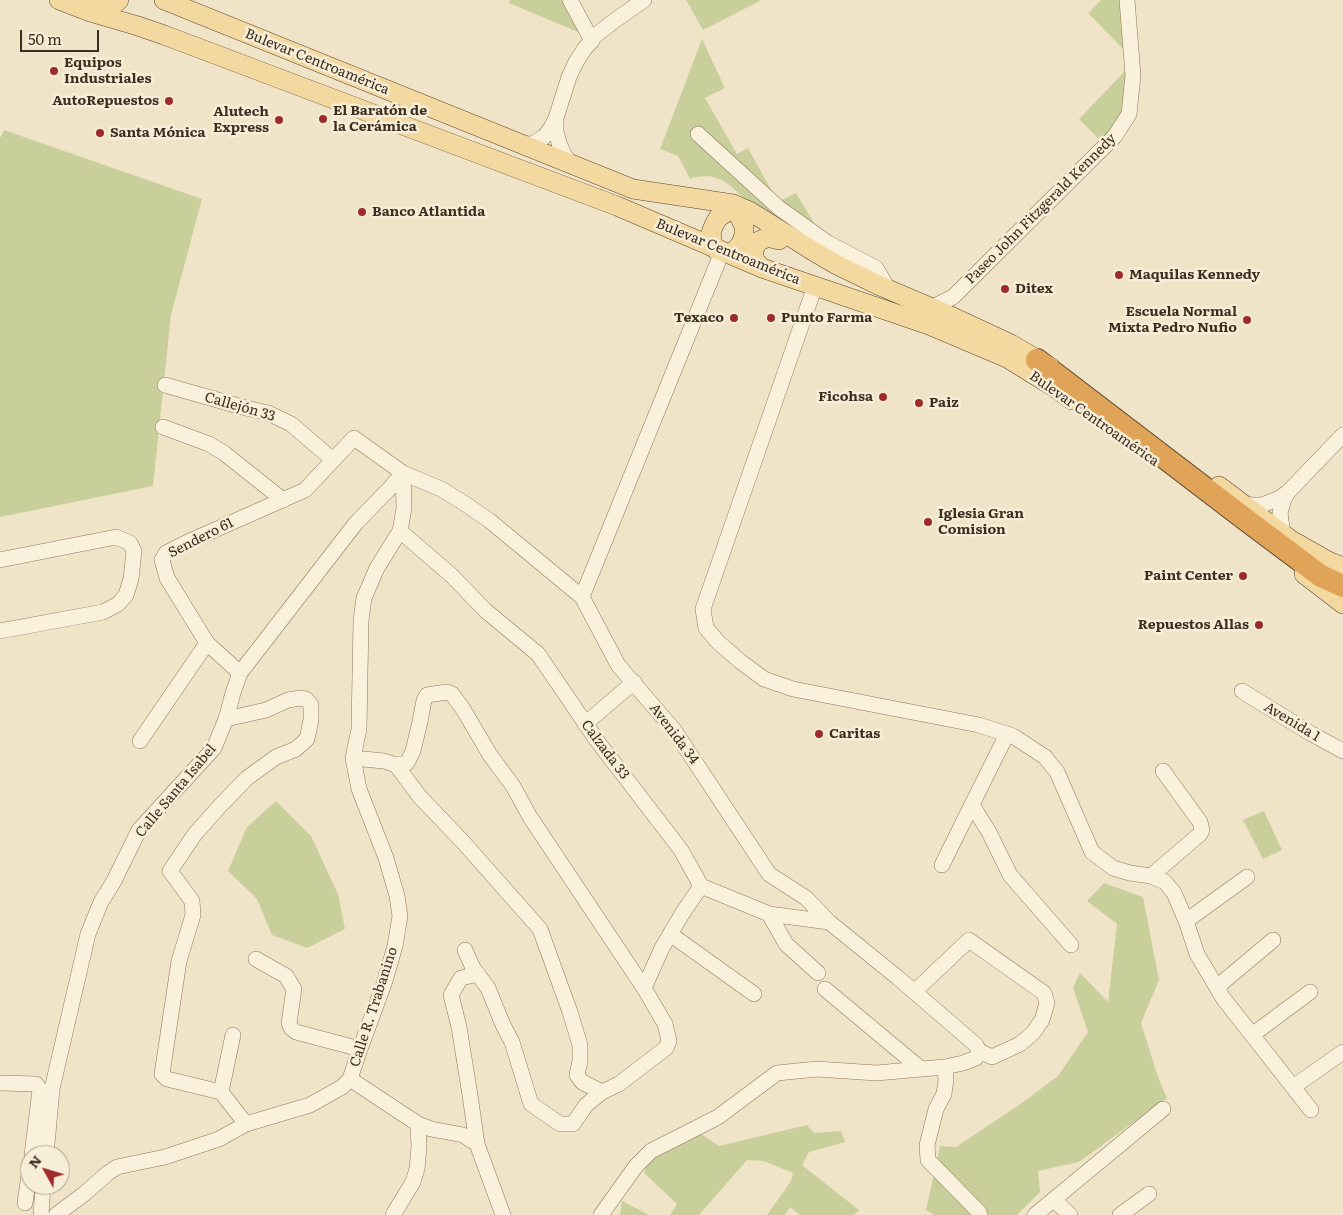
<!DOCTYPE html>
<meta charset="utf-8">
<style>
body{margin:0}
#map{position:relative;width:1343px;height:1215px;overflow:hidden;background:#f0e4c8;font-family:Literata,serif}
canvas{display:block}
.north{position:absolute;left:20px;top:1145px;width:50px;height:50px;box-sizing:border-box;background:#f7eed8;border:1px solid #ada18e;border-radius:50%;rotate:309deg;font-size:14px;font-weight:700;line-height:20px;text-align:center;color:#3d2e20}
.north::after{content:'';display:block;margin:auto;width:18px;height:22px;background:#9e2a2b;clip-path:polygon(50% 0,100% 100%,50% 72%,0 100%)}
.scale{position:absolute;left:20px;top:30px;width:79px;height:22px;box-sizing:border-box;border:2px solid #3d2e20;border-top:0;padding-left:6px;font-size:15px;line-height:18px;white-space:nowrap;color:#3d2e20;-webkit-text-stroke:4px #f7eed8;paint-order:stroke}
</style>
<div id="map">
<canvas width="1343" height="1215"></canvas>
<div class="north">N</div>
<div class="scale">50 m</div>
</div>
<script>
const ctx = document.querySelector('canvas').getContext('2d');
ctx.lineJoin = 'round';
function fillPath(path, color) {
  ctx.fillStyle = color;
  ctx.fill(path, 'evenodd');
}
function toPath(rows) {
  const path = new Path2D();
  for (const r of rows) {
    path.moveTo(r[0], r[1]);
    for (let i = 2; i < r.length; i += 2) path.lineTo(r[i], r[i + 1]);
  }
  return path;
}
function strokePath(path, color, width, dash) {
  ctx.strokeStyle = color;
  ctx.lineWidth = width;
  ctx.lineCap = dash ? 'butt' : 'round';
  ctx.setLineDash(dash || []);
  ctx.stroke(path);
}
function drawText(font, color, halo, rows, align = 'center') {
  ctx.font = font + ' Literata,serif';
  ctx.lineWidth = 5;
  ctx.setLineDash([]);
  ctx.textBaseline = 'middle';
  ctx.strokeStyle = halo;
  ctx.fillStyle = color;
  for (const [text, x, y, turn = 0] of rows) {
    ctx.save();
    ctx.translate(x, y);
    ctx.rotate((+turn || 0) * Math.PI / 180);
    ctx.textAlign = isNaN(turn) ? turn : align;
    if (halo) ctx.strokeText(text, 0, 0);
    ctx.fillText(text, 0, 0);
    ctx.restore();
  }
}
const green = toPath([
 [510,0,574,0,585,35,509,3],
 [686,0,759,0,760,1,703,30],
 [1101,0,1120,0,1124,50,1088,13],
 [702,39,725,88,705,98,737,154,748,148,778,202,796,193,826,243,815,249,745,200,731,186,722,180,710,176,696,177,690,179,678,156,660,149],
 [1127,69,1124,105,1119,118,1102,142,1079,119],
 [4,130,202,199,171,315,153,486,0,517,0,138],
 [276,801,311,836,338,894,345,929,307,948,272,935,257,899,228,871,247,827],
 [1264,811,1282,850,1263,859,1243,820],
 [1104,883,1143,897,1159,980,1141,1023,1158,1077,1167,1098,1079,1162,1038,1171,1040,1192,1017,1215,934,1215,926,1210,940,1146,956,1147,1019,1105,1058,1076,1088,1032,1073,988,1080,973,1108,1002,1117,924,1087,901],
 [807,1125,814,1133,841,1131,845,1142,809,1152,802,1165,859,1210,854,1215,800,1215,790,1207,785,1215,767,1215,791,1181,793,1173,764,1161,747,1160,699,1215,670,1215,677,1204,644,1173,649,1158,701,1134,719,1146],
 [622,1201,649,1215,620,1215]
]);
const minor = toPath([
 [570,0,591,39],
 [556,118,556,131,559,143,564,155,572,165],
 [698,134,779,208,828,243,876,268,889,290],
 [524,145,534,143,544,137,551,128,556,118,569,77,576,62,585,48,592,41,591,39,614,21,644,0],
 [815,286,703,609,706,628,718,642,741,662,764,679,793,689,979,725,1013,736,1045,757,1057,772,1092,852,1113,868,1130,873,1151,876,1165,882,1174,893,1186,921,1197,954,1223,998,1311,1110],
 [931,308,953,297,1115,136,1129,114,1133,75,1127,0],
 [165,385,242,407,268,413,291,424,333,460],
 [163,427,209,444,224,453,283,500],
 [1244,504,1253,505,1262,505,1280,498,1288,492,1343,435],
 [400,531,451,575,486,611,538,654,598,742,681,850,701,886,769,914,829,922],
 [1285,536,1282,528,1280,513,1284,499,1288,492],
 [0,560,116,537,130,543,134,551,131,579,126,595,118,604,103,612,0,631],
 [582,597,722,252],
 [240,673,207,643,167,578,162,560,166,553,192,540,305,490,354,438,403,473,441,489,464,503,490,521,582,597,618,665,674,730,769,874,806,898,829,922,897,977,976,1045,979,1051],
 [1242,691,1310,733,1343,751],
 [226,719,266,710,288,700,300,698,306,699,311,705,311,720,307,739,296,749,276,757,247,778,219,807,195,834,170,871,192,901,193,915,179,961,162,1074,167,1079,221,1092,246,1124],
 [585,724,634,682],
 [140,741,207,643],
 [353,758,384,761,396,765,420,797,463,842,540,929,570,1012,580,1045,580,1061,577,1075,582,1082,602,1092,619,1084,666,1048,669,1041,665,1024,644,988,530,817,513,786,490,755,463,709,452,694,447,692,427,695,424,700,420,722,413,751,407,763,396,765],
 [972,805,989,832,1010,875,1071,945],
 [942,865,1007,734],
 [1151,876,1200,834,1202,830,1200,822,1163,771],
 [769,914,786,944,818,973],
 [1186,921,1247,877],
 [670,934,754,994],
 [465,950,473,968,488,988,503,1025,512,1042,531,1104,560,1124,573,1124,586,1105,602,1092],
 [256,959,286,976,294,989,289,1023,291,1028,296,1032,360,1049],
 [1217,987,1273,940],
 [644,988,662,948,682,914,701,886],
 [825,989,921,1069],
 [914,992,969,940,1044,993,1047,1003,1042,1020,1033,1033,1020,1044,992,1057,979,1051],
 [1252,1035,1310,992],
 [945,1067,946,1080,944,1094,936,1109,927,1145,928,1160,979,1212,980,1215],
 [350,1079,418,1124,431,1129,463,1135,477,1144,503,1215],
 [0,1083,36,1084,40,1090,32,1155],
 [1293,1087,1343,1052],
 [221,1092,233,1035],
 [477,1144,470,1095,459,1027,451,995,461,978,478,974],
 [46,1155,52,1089,88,934,101,902,114,881,139,830,214,748,226,719,233,693,240,673,356,523,391,487,403,473],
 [1054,1200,1070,1215],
 [25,1203,30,1168],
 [41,1215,43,1185],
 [56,1215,84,1194,108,1173,117,1167,165,1157,219,1139,246,1124,310,1105,342,1087,350,1079,360,1049,384,984,395,946,400,916,397,896,386,858,359,789,353,758,359,729,361,620,364,598,377,568,400,531,404,508,403,473],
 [393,1215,413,1182,417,1169,419,1147,418,1124],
 [601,1215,636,1166,651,1151,718,1117,777,1073,817,1069,876,1073,945,1067,963,1063,976,1058,979,1051],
 [1035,1215,1163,1109],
 [1120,1215,1149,1194]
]);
const major = toPath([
 [59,0,90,12,138,26,164,35,617,206,762,268,929,325,1007,358,1054,387,1072,400],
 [91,0,105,6,114,4,119,0],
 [164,0,633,189,733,204,751,212,813,251,837,265,878,285,953,317,1011,344,1050,367],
 [715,249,712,241,711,233,714,225,718,218,725,213],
 [727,254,735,250,741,244,744,235,744,226,740,218],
 [762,268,755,261,753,250,759,241,768,237,779,240],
 [1219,486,1291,540,1328,561,1343,567],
 [1304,574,1343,604]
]);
const highway = toPath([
 [1037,360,1245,519,1321,576,1343,586]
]);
const markers = [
 [54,71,5,"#9e2a2b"],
 [169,101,5,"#9e2a2b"],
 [323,119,5,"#9e2a2b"],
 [279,120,5,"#9e2a2b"],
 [100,133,5,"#9e2a2b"],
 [362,212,5,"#9e2a2b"],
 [1119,275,5,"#9e2a2b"],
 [1005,289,5,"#9e2a2b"],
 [734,318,5,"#9e2a2b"],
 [771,318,5,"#9e2a2b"],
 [1247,320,5,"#9e2a2b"],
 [883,397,5,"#9e2a2b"],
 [919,403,5,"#9e2a2b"],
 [928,522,5,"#9e2a2b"],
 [1243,576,5,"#9e2a2b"],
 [1259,625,5,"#9e2a2b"],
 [819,734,5,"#9e2a2b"]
];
const streetNames = [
 ["Bulevar Centroamérica",317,62,22],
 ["Paseo John Fitzgerald Kennedy",1041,209,-45],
 ["Bulevar Centroamérica",728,252,22],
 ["Callejón 33",240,407,16],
 ["Bulevar Centroamérica",1094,419,35],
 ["Sendero 61",201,538,-27],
 ["Avenida 1",1292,722,31],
 ["Avenida 34",674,734,53],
 ["Calzada 33",605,750,53],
 ["Calle Santa Isabel",176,791,-50],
 ["Calle R. Trabanino",374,1007,-72]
];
const poiNames = [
 ["Equipos",64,63],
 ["Industriales",64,79],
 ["AutoRepuestos",159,101,"right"],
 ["El Baratón de",333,111],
 ["la Cerámica",333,127],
 ["Alutech",269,112,"right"],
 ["Express",269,128,"right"],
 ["Santa Mónica",110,133],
 ["Banco Atlantida",372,212],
 ["Maquilas Kennedy",1129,275],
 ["Ditex",1015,289],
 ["Escuela Normal",1237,312,"right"],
 ["Mixta Pedro Nufio",1237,328,"right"],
 ["Texaco",724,318,"right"],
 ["Punto Farma",781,318],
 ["Ficohsa",873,397,"right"],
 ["Paiz",929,403],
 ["Iglesia Gran",938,514],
 ["Comision",938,530],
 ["Paint Center",1233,576,"right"],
 ["Repuestos Allas",1249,625,"right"],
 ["Caritas",829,734]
];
fillPath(green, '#c9cf9b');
strokePath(minor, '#8d765c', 16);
strokePath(major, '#5b4430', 20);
strokePath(highway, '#5b4430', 24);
strokePath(minor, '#faf1dc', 15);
strokePath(major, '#f3d9a0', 19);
strokePath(highway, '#e0a458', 22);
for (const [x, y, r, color] of markers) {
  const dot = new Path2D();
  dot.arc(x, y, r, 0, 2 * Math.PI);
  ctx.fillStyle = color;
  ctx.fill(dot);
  strokePath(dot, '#f7eed8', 2);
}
drawText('14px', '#3d2e20', '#f7eed8', streetNames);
drawText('bold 14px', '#3d2e20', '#f7eed8', poiNames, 'left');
</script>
